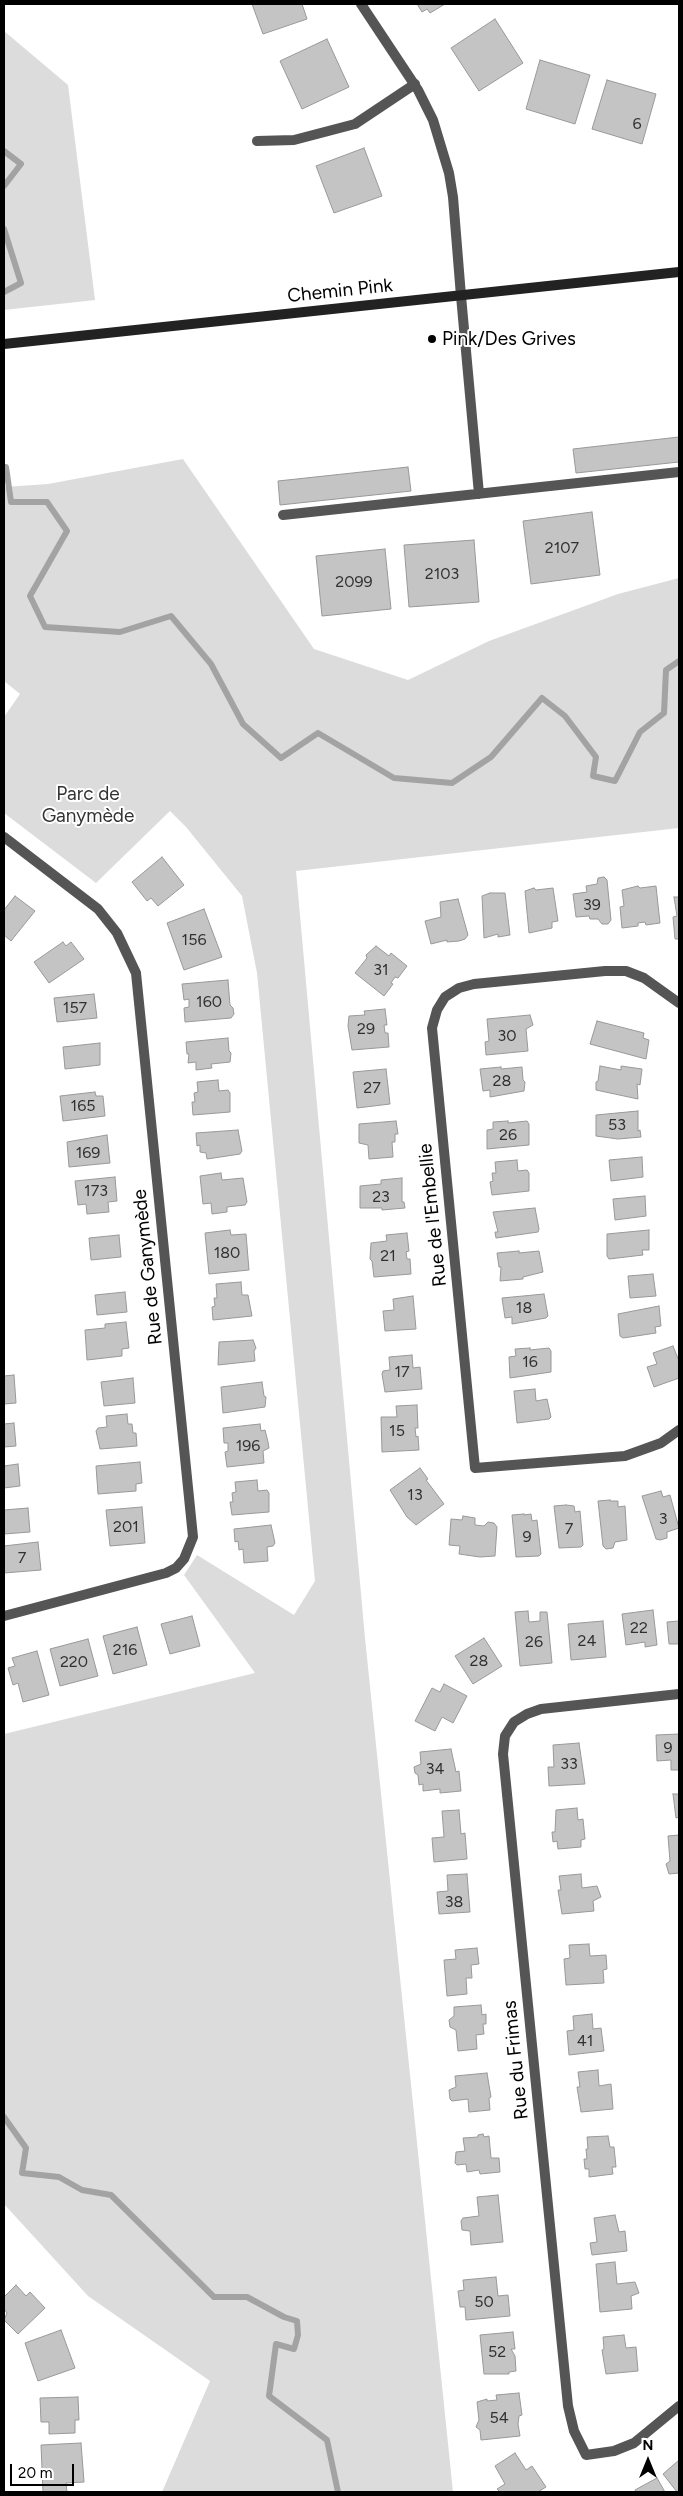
<!DOCTYPE html>
<meta charset="utf-8">
<style>
body{margin:0}
#map{position:relative;width:683px;height:2496px;overflow:hidden;background:#fff;font-family:Figtree,sans-serif}
canvas{display:block}
.frame{position:absolute;inset:0;border:5px solid #000;pointer-events:none}
.north{position:absolute;left:623px;top:2436px;width:50px;height:50px;-webkit-text-stroke:4px #fff;paint-order:stroke;rotate:0deg;font-size:14px;font-weight:700;line-height:20px;text-align:center;color:#000}
.north::after{content:'';display:block;margin:auto;width:18px;height:22px;background:#000;clip-path:polygon(50% 0,100% 100%,50% 72%,0 100%)}
.scale{position:absolute;left:10px;top:2464px;width:64px;height:22px;box-sizing:border-box;border:2px solid #000;border-top:0;padding-left:6px;font-size:15px;line-height:18px;white-space:nowrap;color:#000;-webkit-text-stroke:4px #fff;paint-order:stroke}
</style>
<div id="map">
<canvas width="683" height="2496"></canvas>
<div class="frame"></div>
<div class="north">N</div>
<div class="scale">20 m</div>
</div>
<script>
const ctx = document.querySelector('canvas').getContext('2d');
ctx.lineJoin = 'round';
function fillPath(path, color) {
  ctx.fillStyle = color;
  ctx.fill(path, 'evenodd');
}
function toPath(rows) {
  const path = new Path2D();
  for (const r of rows) {
    path.moveTo(r[0], r[1]);
    for (let i = 2; i < r.length; i += 2) path.lineTo(r[i], r[i + 1]);
  }
  return path;
}
function strokePath(path, color, width, dash) {
  ctx.strokeStyle = color;
  ctx.lineWidth = width;
  ctx.lineCap = dash ? 'butt' : 'round';
  ctx.setLineDash(dash || []);
  ctx.stroke(path);
}
function drawText(font, color, halo, rows, align = 'center') {
  ctx.font = font + ' Figtree,sans-serif';
  ctx.lineWidth = 4;
  ctx.setLineDash([]);
  ctx.textBaseline = 'middle';
  ctx.strokeStyle = halo;
  ctx.fillStyle = color;
  for (const [text, x, y, turn = 0] of rows) {
    ctx.save();
    ctx.translate(x, y);
    ctx.rotate((+turn || 0) * Math.PI / 180);
    ctx.textAlign = isNaN(turn) ? turn : align;
    if (halo) ctx.strokeText(text, 0, 0);
    ctx.fillText(text, 0, 0);
    ctx.restore();
  }
}
const green = toPath([
 [4,31,68,85,95,300,4,310],
 [183,459,314,649,408,680,489,641,618,594,679,578,679,828,296,871,365,1638,453,2492,162,2492,210,2381,88,2296,4,2204,4,1734,255,1673,184,1575,197,1555,294,1615,315,1581,257,973,242,896,186,827,170,811,96,883,4,813,4,717,20,694,4,681,4,487,48,484]
]);
const stream = toPath([
 [4,151,21,164,4,186],
 [4,229,21,283,4,292],
 [6,467,11,502,47,502,67,531,30,596,45,627,120,632,171,616,211,664,243,724,281,758,318,733,394,778,452,783,491,757,542,698,565,716,596,757,593,776,615,781,640,732,664,713,666,670,679,661],
 [4,2117,26,2148,22,2173,59,2177,82,2190,111,2195,214,2297,247,2297,284,2317,297,2321,298,2335,294,2349,276,2344,269,2396,327,2440,338,2492]
]);
const building = toPath([
 [252,4,302,4,307,19,263,34,252,4],
 [417,4,445,4,430,13,427,9,422,12,417,4],
 [495,19,523,63,479,91,451,48,495,19],
 [327,39,349,87,302,109,280,61,327,39],
 [540,60,590,75,575,124,526,109,540,60],
 [607,80,656,94,642,144,592,129,607,80],
 [364,148,382,196,334,213,316,166,364,148],
 [679,437,679,462,576,473,573,449,679,437],
 [408,467,411,491,280,505,278,481,408,467],
 [592,512,600,575,531,584,523,521,592,512],
 [474,540,479,602,409,607,404,545,474,540],
 [385,549,391,609,322,616,316,556,385,549],
 [162,857,184,885,158,906,151,898,147,901,132,882,162,857],
 [604,877,607,880,611,920,608,924,602,924,598,919,590,919,589,916,576,917,573,894,587,892,586,886,597,884,598,878,604,877],
 [638,886,640,888,656,886,660,923,646,925,645,922,638,923,638,926,622,928,620,907,624,906,622,890,638,886],
 [534,888,536,890,553,888,558,921,552,922,552,928,529,933,525,891,534,888],
 [490,893,505,893,510,935,498,937,498,934,484,938,482,896,490,893],
 [15,896,35,911,11,941,4,935,4,910,15,896],
 [674,897,679,897,679,939,675,939,673,917,677,916,674,897],
 [458,899,468,935,465,939,459,941,447,942,447,940,431,944,425,921,441,917,440,902,458,899],
 [204,909,222,957,184,970,167,923,204,909],
 [63,942,66,946,71,942,84,959,49,983,34,962,63,942],
 [376,946,389,956,391,953,407,966,398,978,395,977,391,983,393,984,384,996,355,973,367,958,366,955,376,946],
 [228,980,230,1005,233,1008,234,1014,231,1018,185,1022,184,1008,189,1007,189,999,184,1000,182,984,228,980],
 [94,994,97,1018,57,1022,54,998,94,994],
 [385,1009,387,1025,384,1025,385,1033,388,1033,389,1047,352,1050,348,1026,349,1016,365,1015,364,1011,385,1009],
 [530,1015,533,1025,526,1029,528,1051,486,1055,485,1042,489,1041,487,1019,530,1015],
 [597,1021,644,1033,643,1038,649,1040,646,1059,590,1044,597,1021],
 [228,1038,229,1051,231,1053,230,1062,211,1064,212,1068,196,1070,196,1062,188,1063,189,1054,187,1054,186,1042,228,1038],
 [100,1043,100,1065,65,1069,63,1047,100,1043],
 [600,1066,621,1070,621,1066,642,1069,640,1085,637,1084,638,1099,596,1090,596,1082,598,1081,600,1066],
 [501,1067,501,1069,522,1067,523,1080,525,1082,524,1091,490,1097,490,1090,483,1091,480,1069,501,1067],
 [386,1069,390,1104,357,1108,353,1072,386,1069],
 [218,1080,219,1091,228,1090,230,1093,230,1112,193,1115,192,1102,195,1102,194,1093,198,1092,197,1082,218,1080],
 [95,1092,96,1096,103,1096,105,1116,63,1121,60,1096,95,1092],
 [638,1111,638,1131,640,1130,641,1137,618,1139,596,1136,596,1115,638,1111],
 [396,1121,398,1134,395,1134,395,1142,392,1142,393,1157,369,1159,368,1145,359,1143,359,1124,396,1121],
 [508,1121,508,1123,527,1121,529,1124,529,1145,487,1149,487,1130,493,1129,493,1122,508,1121],
 [238,1130,242,1151,240,1154,207,1159,206,1153,200,1152,200,1145,197,1146,196,1133,238,1130],
 [107,1135,110,1163,69,1167,67,1142,107,1135],
 [642,1157,643,1177,611,1181,609,1160,642,1157],
 [517,1160,518,1171,527,1170,529,1173,529,1191,492,1195,490,1182,493,1181,492,1173,496,1173,495,1162,517,1160],
 [221,1173,222,1180,243,1178,247,1202,245,1205,227,1207,227,1212,212,1214,211,1203,203,1204,200,1176,221,1173],
 [115,1177,117,1201,108,1202,109,1212,87,1214,86,1204,78,1205,75,1181,115,1177],
 [402,1178,402,1202,404,1202,405,1208,382,1210,382,1208,360,1208,360,1186,381,1184,381,1180,402,1178],
 [645,1196,646,1216,615,1220,613,1199,645,1196],
 [535,1208,539,1229,538,1232,496,1238,495,1232,498,1232,493,1212,535,1208],
 [230,1230,231,1235,246,1234,249,1270,209,1274,205,1233,230,1230],
 [649,1230,649,1250,642,1250,643,1255,609,1259,607,1256,607,1234,649,1230],
 [407,1233,409,1251,406,1252,407,1259,410,1259,411,1274,374,1277,372,1261,370,1259,371,1243,387,1241,386,1235,407,1233],
 [119,1235,121,1257,91,1260,89,1238,119,1235],
 [519,1251,519,1253,539,1251,543,1272,523,1277,523,1279,500,1281,501,1267,499,1267,497,1253,519,1251],
 [653,1274,656,1296,630,1298,628,1276,653,1274],
 [241,1282,242,1295,248,1295,252,1316,213,1320,212,1307,215,1306,214,1298,217,1298,216,1284,241,1282],
 [125,1292,127,1312,97,1315,95,1295,125,1292],
 [544,1294,548,1316,546,1318,512,1324,512,1317,505,1318,502,1298,544,1294],
 [413,1296,416,1329,385,1331,383,1311,394,1310,393,1299,413,1296],
 [659,1306,661,1326,655,1327,656,1333,623,1338,620,1336,618,1314,659,1306],
 [126,1322,129,1348,122,1349,122,1356,87,1360,85,1330,105,1328,105,1324,126,1322],
 [253,1340,256,1348,254,1351,255,1361,218,1365,219,1342,253,1340],
 [673,1346,679,1361,679,1378,654,1387,647,1367,657,1364,653,1353,673,1346],
 [530,1348,530,1350,549,1348,551,1351,551,1372,510,1378,509,1357,516,1356,515,1349,530,1348],
 [412,1355,413,1368,420,1367,422,1389,385,1392,382,1374,383,1371,390,1370,389,1357,412,1355],
 [14,1375,16,1403,4,1404,4,1376,14,1375],
 [133,1378,135,1403,104,1406,101,1382,133,1378],
 [262,1382,264,1396,266,1397,265,1407,223,1413,221,1387,262,1382],
 [535,1389,536,1401,547,1399,551,1417,549,1419,517,1423,514,1391,535,1389],
 [417,1405,418,1428,415,1428,416,1437,418,1436,419,1450,382,1452,381,1417,397,1417,396,1406,417,1405],
 [127,1414,128,1424,132,1424,133,1433,136,1433,137,1446,100,1449,96,1431,98,1428,107,1427,106,1416,127,1414],
 [14,1423,16,1446,4,1447,4,1424,14,1423],
 [260,1424,261,1431,265,1430,268,1442,269,1448,263,1451,264,1463,227,1467,225,1452,228,1451,228,1443,224,1443,223,1428,260,1424],
 [140,1462,142,1483,136,1484,136,1491,98,1494,96,1466,140,1462],
 [18,1464,20,1486,4,1488,4,1466,18,1464],
 [420,1468,428,1479,426,1480,444,1504,416,1525,407,1517,390,1490,420,1468],
 [257,1480,258,1491,267,1490,269,1493,269,1512,232,1515,230,1502,233,1502,232,1493,236,1492,235,1482,257,1480],
 [661,1491,663,1497,670,1495,679,1528,667,1532,667,1538,660,1540,656,1539,642,1496,661,1491],
 [610,1500,610,1501,618,1501,618,1507,625,1506,627,1540,615,1542,613,1548,606,1549,603,1546,598,1501,610,1500],
 [566,1505,574,1506,575,1512,580,1511,583,1545,581,1547,559,1548,554,1506,566,1505],
 [142,1507,145,1543,110,1546,106,1510,142,1507],
 [28,1508,30,1532,4,1534,4,1510,28,1508],
 [524,1514,524,1515,531,1514,532,1521,537,1520,541,1554,539,1556,516,1557,512,1515,524,1514],
 [463,1516,475,1518,475,1525,484,1526,488,1522,494,1523,497,1527,495,1556,480,1557,459,1554,460,1546,449,1545,451,1519,462,1520,463,1516],
 [271,1525,275,1543,273,1546,267,1547,268,1561,244,1563,243,1549,239,1550,238,1541,235,1542,234,1529,271,1525],
 [38,1542,41,1570,4,1573,4,1546,38,1542],
 [653,1610,657,1645,645,1647,645,1642,626,1645,622,1614,653,1610],
 [528,1611,529,1622,540,1621,540,1612,547,1612,552,1663,520,1666,515,1612,528,1611],
 [192,1616,200,1646,170,1654,161,1624,192,1616],
 [603,1621,606,1657,571,1660,568,1624,603,1621],
 [679,1621,679,1644,669,1644,667,1622,679,1621],
 [137,1627,147,1665,113,1674,103,1636,137,1627],
 [484,1638,502,1666,473,1684,455,1656,484,1638],
 [88,1639,98,1676,60,1686,50,1649,88,1639],
 [37,1651,49,1695,23,1702,18,1683,13,1685,8,1668,15,1666,12,1658,37,1651],
 [444,1684,467,1696,453,1723,442,1717,435,1731,415,1721,432,1688,440,1692,444,1684],
 [679,1734,679,1770,671,1770,671,1760,657,1761,656,1735,679,1734],
 [579,1743,585,1784,549,1786,548,1767,554,1767,553,1745,579,1743],
 [451,1749,456,1772,459,1771,461,1791,440,1793,440,1789,423,1791,423,1784,419,1785,418,1775,415,1773,414,1767,421,1764,420,1752,451,1749],
 [673,1794,679,1794,679,1817,676,1818,673,1794],
 [577,1808,578,1820,583,1819,585,1839,581,1840,581,1847,558,1849,557,1841,553,1842,552,1832,555,1832,556,1810,577,1808],
 [459,1810,461,1834,465,1833,467,1859,434,1862,432,1838,444,1837,442,1811,459,1810],
 [679,1835,679,1873,669,1874,666,1864,670,1861,668,1836,679,1835],
 [467,1874,470,1912,439,1914,437,1892,448,1891,447,1875,467,1874],
 [581,1874,582,1888,597,1886,601,1897,593,1901,594,1911,562,1914,558,1890,561,1890,559,1876,581,1874],
 [589,1944,590,1956,606,1955,607,1969,603,1970,604,1983,566,1985,564,1959,570,1958,569,1945,589,1944],
 [477,1948,479,1964,471,1965,472,1978,466,1978,467,1994,447,1996,444,1960,456,1959,455,1950,477,1948],
 [481,2005,482,2015,486,2014,486,2024,483,2024,484,2034,476,2035,477,2049,458,2051,456,2030,450,2027,449,2020,454,2016,454,2007,481,2005],
 [592,2014,593,2029,601,2028,604,2051,569,2055,567,2031,574,2030,573,2016,592,2014],
 [598,2070,599,2086,611,2084,613,2109,581,2112,577,2087,580,2087,578,2072,598,2070],
 [487,2073,491,2097,489,2098,490,2110,469,2112,468,2099,452,2101,450,2099,449,2090,456,2087,455,2076,487,2073],
 [483,2134,484,2137,489,2136,491,2158,499,2158,500,2172,480,2174,479,2170,467,2172,466,2164,457,2165,455,2163,456,2152,465,2151,463,2138,478,2137,478,2135,483,2134],
 [608,2136,610,2147,614,2147,616,2167,612,2167,613,2174,589,2177,589,2169,585,2169,584,2159,587,2159,586,2149,588,2149,587,2137,608,2136],
 [498,2195,503,2242,471,2245,470,2231,462,2230,461,2221,463,2218,479,2216,477,2197,498,2195],
 [615,2215,619,2232,625,2231,627,2251,592,2255,590,2243,597,2242,594,2218,615,2215],
 [615,2262,617,2284,635,2282,639,2293,631,2296,632,2309,600,2312,596,2264,615,2262],
 [496,2277,498,2296,508,2295,510,2316,466,2320,465,2307,460,2307,458,2291,464,2290,463,2280,496,2277],
 [16,2285,26,2296,30,2292,45,2308,18,2334,4,2320,7,2313,4,2309,4,2297,16,2285],
 [61,2330,75,2368,38,2381,25,2343,61,2330],
 [513,2332,515,2349,511,2349,515,2356,516,2371,509,2372,509,2374,484,2374,480,2335,513,2332],
 [624,2335,626,2348,636,2347,638,2371,606,2374,602,2350,604,2349,603,2337,624,2335],
 [519,2393,522,2415,519,2416,518,2424,520,2436,481,2440,480,2430,476,2427,479,2420,477,2402,487,2399,487,2401,497,2400,496,2395,519,2393],
 [78,2397,79,2420,75,2420,75,2433,49,2434,49,2422,41,2422,40,2398,78,2397],
 [81,2443,84,2482,66,2483,67,2492,43,2492,41,2445,81,2443],
 [515,2453,526,2470,532,2466,546,2487,538,2492,500,2492,497,2489,505,2484,495,2466,515,2453],
 [679,2460,679,2490,677,2492,663,2474,679,2460],
 [657,2478,665,2492,636,2492,635,2490,657,2478]
]);
const lane = toPath([
 [257,141,294,140,355,124,415,84],
 [461,296,479,494],
 [283,515,679,472]
]);
const street = toPath([
 [361,4,418,90,433,120,449,173,453,197,461,296],
 [4,837,98,909,117,933,136,973,193,1537,184,1559,176,1568,166,1573,4,1616],
 [679,1003,644,978,626,971,605,971,474,984,459,988,445,997,437,1010,432,1028,475,1468,625,1456,661,1443,679,1430],
 [679,1694,541,1709,527,1714,514,1722,505,1736,503,1754,568,2406,574,2431,586,2455,614,2451,634,2443,679,2406]
]);
const secondary = toPath([
 [4,344,679,272]
]);
const markers = [
 [432,339,5,"#000"]
];
const numberNames = [
 ["6",637,124],
 ["2107",562,548],
 ["2103",442,574],
 ["2099",354,582],
 ["39",592,905],
 ["156",194,940],
 ["31",381,970],
 ["160",209,1002],
 ["157",75,1008],
 ["29",366,1029],
 ["30",507,1036],
 ["28",502,1081],
 ["27",372,1088],
 ["165",83,1106],
 ["53",617,1125],
 ["26",508,1135],
 ["169",88,1153],
 ["173",96,1191],
 ["23",381,1197],
 ["180",227,1253],
 ["21",388,1256],
 ["18",524,1308],
 ["16",530,1362],
 ["17",402,1372],
 ["15",397,1431],
 ["196",248,1446],
 ["13",415,1495],
 ["3",663,1519],
 ["201",126,1527],
 ["7",569,1529],
 ["9",527,1537],
 ["7",22,1558],
 ["22",639,1628],
 ["24",587,1641],
 ["26",534,1642],
 ["216",125,1650],
 ["28",479,1661],
 ["220",74,1662],
 ["9",668,1748],
 ["33",569,1764],
 ["34",435,1769],
 ["38",454,1902],
 ["41",585,2041],
 ["50",484,2302],
 ["52",497,2352],
 ["54",499,2418]
];
const streetNames = [
 ["Chemin Pink",340,291,-6],
 ["Rue de l'Embellie",433,1215,-96],
 ["Rue de Ganymède",148,1267,-96],
 ["Rue du Frimas",516,2060,-96]
];
const poiNames = [
 ["Pink/Des Grives",442,339]
];
const parkNames = [
 ["Parc de",88,794],
 ["Ganymède",88,816]
];
fillPath(green, '#dcdcdc');
strokePath(stream, '#a3a3a3', 6);
fillPath(building, '#c4c4c4');
strokePath(building, '#999', 1);
strokePath(lane, '#555', 10);
strokePath(street, '#555', 10);
strokePath(secondary, '#222', 10);
for (const [x, y, r, color] of markers) {
  const dot = new Path2D();
  dot.arc(x, y, r, 0, 2 * Math.PI);
  ctx.fillStyle = color;
  ctx.fill(dot);
  strokePath(dot, '#fff', 2);
}
drawText('16px', '#313131', null, numberNames);
drawText('19px', '#000', '#fff', streetNames);
drawText('19px', '#000', '#fff', poiNames, 'left');
drawText('19px', '#333', '#fff', parkNames);
</script>
